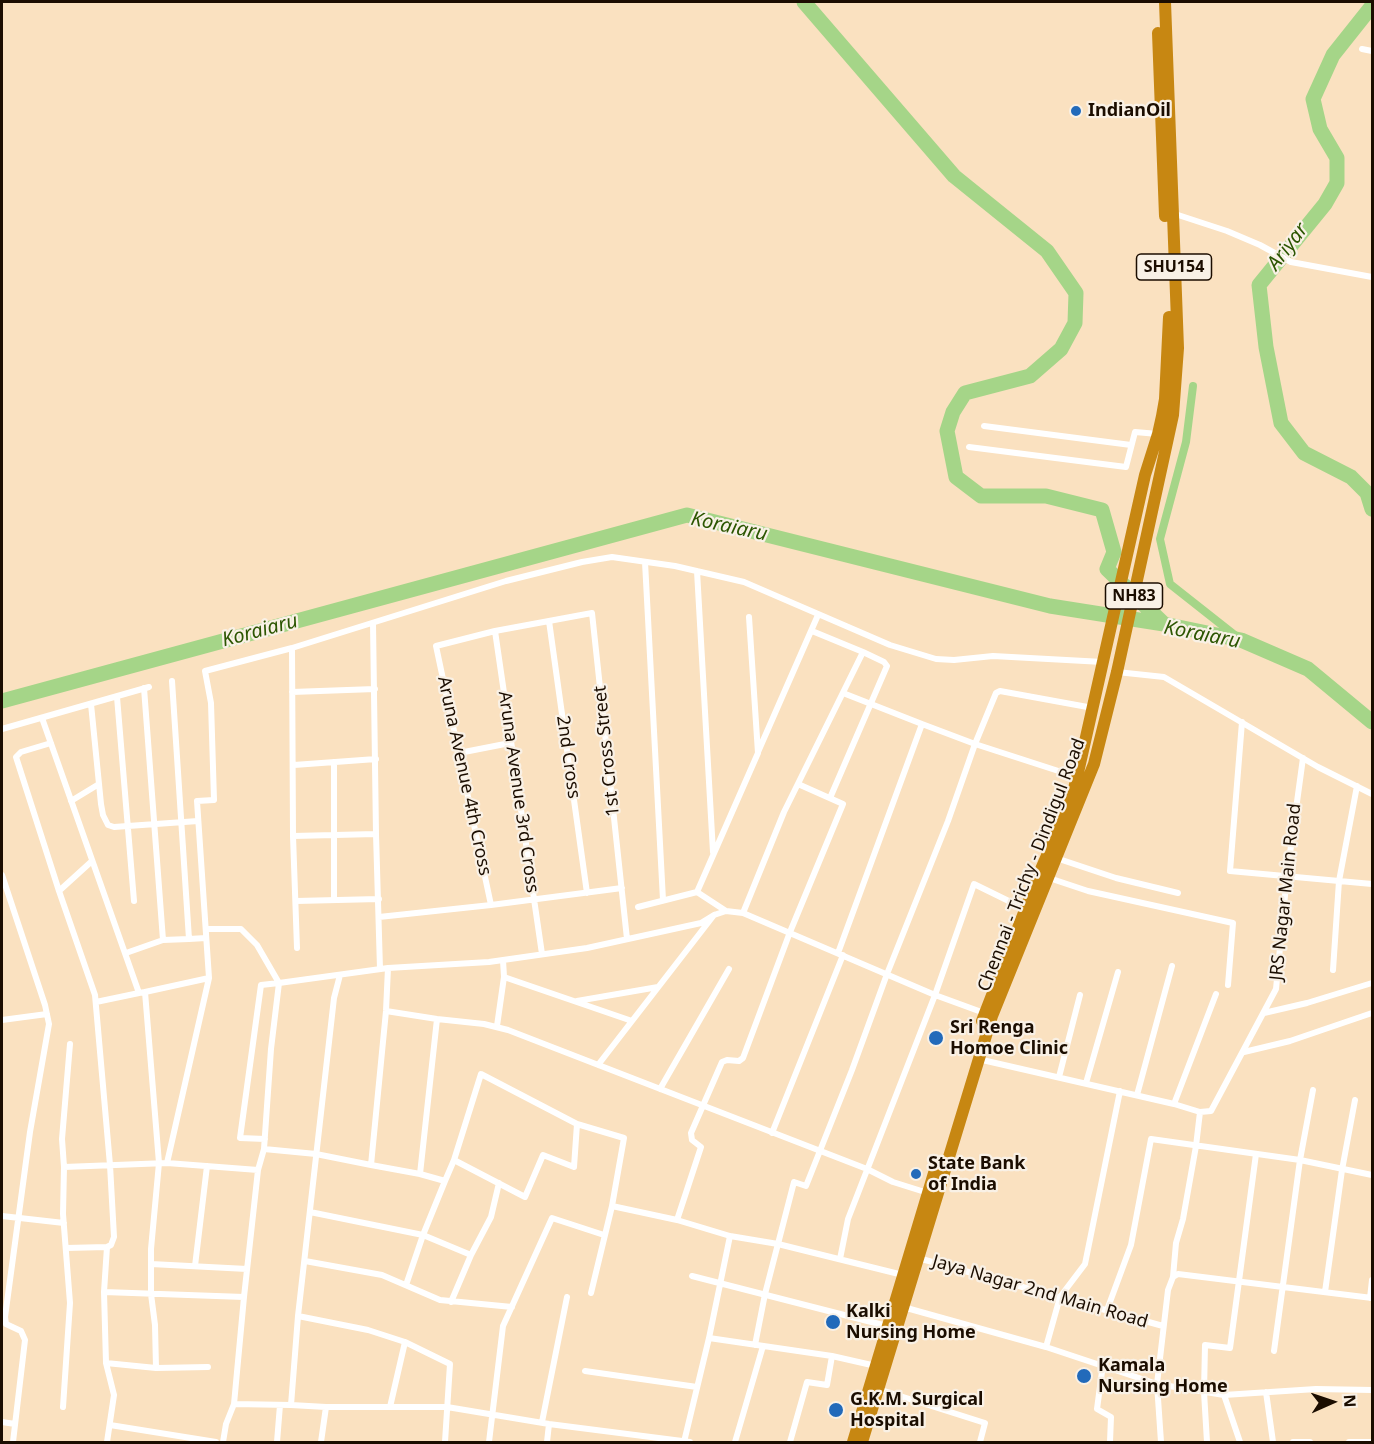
<!DOCTYPE html>
<style>
body{margin:0}
#map{position:relative;width:1374px;height:1444px;overflow:hidden;background:#fae1c0;font-family:"Noto Sans",sans-serif}
canvas{display:block}
.frame{position:absolute;inset:0;border:3px solid #1b0d00;pointer-events:none}
.north{position:absolute;left:1302px;top:1372px;width:60px;height:60px;-webkit-text-stroke:4px #f9f1e6;paint-order:stroke;rotate:87deg;font-size:16px;font-weight:700;line-height:24px;text-align:center;color:#1b0d00}
.north::after{content:'';display:block;margin:auto;width:21px;height:27px;background:#1b0d00;clip-path:polygon(50% 0,100% 100%,50% 72%,0 100%)}
</style>
<div id="map">
<canvas width="1374" height="1444"></canvas>
<div class="frame"></div>
<div class="north">N</div>
</div>
<script>
const ctx = document.querySelector('canvas').getContext('2d');
ctx.lineJoin = 'round';
function toPath(rows) {
  const path = new Path2D();
  for (const r of rows) {
    path.moveTo(r[0], r[1]);
    for (let i = 2; i < r.length; i += 2) path.lineTo(r[i], r[i + 1]);
  }
  return path;
}
function strokePath(path, color, width, dash) {
  ctx.strokeStyle = color;
  ctx.lineWidth = width;
  ctx.lineCap = dash ? 'butt' : 'round';
  ctx.setLineDash(dash || []);
  ctx.stroke(path);
}
function drawText(font, color, halo, rows, align = 'center') {
  ctx.font = font + ' "Noto Sans",sans-serif';
  ctx.lineWidth = 4.5;
  ctx.setLineDash([]);
  ctx.textBaseline = 'middle';
  ctx.strokeStyle = halo;
  ctx.fillStyle = color;
  for (const [text, x, y, turn = 0] of rows) {
    ctx.save();
    ctx.translate(x, y);
    ctx.rotate((+turn || 0) * Math.PI / 180);
    ctx.textAlign = isNaN(turn) ? turn : align;
    if (halo) ctx.strokeText(text, 0, 0);
    ctx.fillText(text, 0, 0);
    ctx.restore();
  }
}
const canal = toPath([
 [1193,386,1186,442,1160,539,1170,584,1241,640]
]);
const river = toPath([
 [804,2,954,176,1047,251,1076,293,1075,323,1061,349,1030,376,965,393,953,412,947,431,956,477,981,496,1046,496,1102,510,1114,552,1107,569,1164,624],
 [1372,6,1333,55,1313,99,1320,129,1337,158,1337,183,1325,204,1259,285,1266,347,1281,423,1304,453,1351,477,1367,493,1372,509],
 [2,701,687,515,1050,606,1164,624,1241,640,1308,669,1372,722]
]);
const street = toPath([
 [1362,49,1372,51],
 [1172,213,1227,231,1260,245,1291,262,1372,277],
 [984,426,1131,445],
 [969,447,1126,467,1135,432,1158,434],
 [645,562,663,900],
 [697,571,713,852],
 [549,621,587,893],
 [373,623,376,834,380,969],
 [495,631,542,954],
 [812,631,863,652,884,662,887,666,830,798],
 [292,648,293,836,297,948],
 [1117,672,1164,677,1318,767,1372,794],
 [172,681,189,939,206,938],
 [144,688,163,940],
 [292,692,375,689],
 [843,693,922,724],
 [117,697,134,901],
 [91,704,101,804,103,815,108,825,114,827,198,821],
 [42,718,139,993,145,992,159,1163,151,1249,151,1294,155,1325,156,1368],
 [1242,722,1230,871,1372,884],
 [2,729,149,687],
 [51,743,21,752,16,757,59,891,95,995,110,1165,114,1237,111,1245,107,1247],
 [758,752,818,615],
 [459,753,510,743],
 [334,762,334,900],
 [294,765,376,759],
 [1077,777,975,744,996,693,1000,691,1093,708],
 [71,801,99,784],
 [293,836,376,834],
 [1056,858,1116,878,1178,893],
 [2,875,45,1005,49,1024,30,1132,5,1317,6,1324,21,1331,25,1340,13,1442],
 [1046,877,1088,891,1233,923,1228,985],
 [59,891,92,861],
 [697,892,758,753,749,617],
 [296,901,379,899],
 [491,905,436,646,495,631,592,613,627,939],
 [638,907,697,892,726,911],
 [743,913,784,812,863,652],
 [379,917,491,905,622,888],
 [206,929,241,929,257,945,279,983,261,985,240,1138,265,1139],
 [126,953,163,940,189,939],
 [503,960,504,977,632,1021,714,915,726,911,743,913,935,995,987,1014],
 [1333,970,1339,881,1357,786],
 [145,992,209,978],
 [577,1001,658,987],
 [96,1002,139,993],
 [386,1011,437,1019,484,1024,508,1030,867,1169,893,1182,928,1193],
 [1264,1013,1307,1003,1372,983],
 [2,1020,47,1014],
 [497,1026,504,977],
 [1244,1052,1290,1041,1372,1013],
 [978,1059,1174,1104,1200,1112,1211,1111,1276,989,1287,875,1303,758],
 [598,1065,632,1021],
 [1059,1077,1080,995],
 [1086,1083,1118,972],
 [660,1089,729,969],
 [1137,1095,1172,966],
 [1174,1104,1216,994],
 [1200,1112,1196,1146,1183,1219,1176,1243,1173,1277,1168,1290,1157,1384,1224,1395,1316,1389,1372,1390],
 [577,1124,624,1138,612,1206,591,1293],
 [772,1133,843,955],
 [264,1149,316,1154,371,1165,386,1011,388,968],
 [167,1163,209,978,197,801,214,800,211,703,205,671,292,648,506,581,582,562,612,557,675,566,744,582,890,645,936,659,954,660,993,656,1103,662],
 [64,1167,167,1163,258,1170],
 [420,1174,437,1019],
 [445,1181,454,1160,481,1074,577,1124,574,1167,543,1155,525,1197,454,1160],
 [612,1206,677,1220,730,1236,778,1244,903,1275],
 [310,1212,423,1235,445,1181,420,1174,371,1165],
 [2,1216,64,1223],
 [677,1220,701,1147,692,1140,691,1133,722,1062,727,1060,739,1061,743,1058,790,932,843,804,798,784],
 [66,1248,107,1247,104,1292,106,1363,114,1395,107,1442],
 [918,1258,1163,1326],
 [840,1259,848,1219,935,995,974,884,1025,909],
 [305,1261,382,1275,440,1300,512,1307],
 [151,1264,247,1269],
 [195,1266,207,1166],
 [692,1276,887,1326],
 [1173,1277,1178,1274,1372,1298],
 [406,1285,423,1235,471,1255],
 [104,1292,244,1297],
 [1325,1292,1342,1170,1355,1100],
 [1370,1298,1372,1280],
 [451,1302,471,1255,491,1217,499,1183],
 [903,1307,1046,1347,1157,1384,1161,1442],
 [1107,1310,1131,1245,1151,1139,1300,1160,1372,1175],
 [298,1316,368,1330,405,1342,450,1364,445,1442],
 [709,1338,832,1356,876,1366],
 [755,1345,765,1294,794,1182,806,1186,852,1070,887,974,948,821,975,744,922,724,838,953],
 [1046,1347,1060,1297,1085,1264,1120,1091],
 [1274,1351,1300,1160,1313,1090],
 [106,1363,156,1368,208,1367],
 [1103,1364,1097,1409,1111,1417,1110,1442],
 [585,1371,697,1387],
 [878,1389,985,1423,980,1442],
 [1266,1392,1273,1442],
 [1224,1395,1240,1442],
 [234,1404,291,1405,298,1316,334,998,340,975],
 [291,1405,326,1407,447,1407,549,1424,690,1442],
 [63,1407,70,1303,63,1214,64,1167,62,1139,70,1044],
 [390,1407,405,1342],
 [2,1422,15,1424],
 [542,1422,567,1297],
 [110,1425,216,1442],
 [223,1442,226,1424,234,1404,244,1297,258,1170,264,1149,271,1049,279,983,388,968,489,962,587,948,701,923,714,915],
 [277,1442,280,1405],
 [321,1442,326,1407],
 [489,1442,503,1326,552,1218,604,1235],
 [547,1442,549,1424],
 [684,1442,709,1338,730,1236],
 [735,1442,763,1346],
 [790,1442,807,1382,827,1385,832,1356],
 [1207,1442,1204,1392,1205,1345,1230,1348,1256,1154],
 [1293,1442,1310,1442],
 [1349,1442,1372,1442]
]);
const highway = toPath([
 [1158,33,1165,216],
 [982,1021,1039,874,1071,800,1077,777,1145,475,1158,434,1162,416,1165,399,1169,317],
 [853,1442,934,1173],
 [862,1442,992,1016,1094,764,1117,672,1173,415,1178,348,1165,2]
]);
const markers = [
 [1076,111,6,"#226aba"],
 [936,1038,8,"#226aba"],
 [916,1174,6,"#226aba"],
 [833,1322,8,"#226aba"],
 [1084,1376,8,"#226aba"],
 [836,1410,8,"#226aba"]
];
const shields = [
 [1174,267,75],
 [1134,596,57]
];
const shieldNames = [
 ["SHU154",1174,267],
 ["NH83",1134,596]
];
const poiNames = [
 ["IndianOil",1088,111],
 ["Sri Renga",950,1028],
 ["Homoe Clinic",950,1049],
 ["State Bank",928,1164],
 ["of India",928,1185],
 ["Kalki",846,1312],
 ["Nursing Home",846,1333],
 ["Kamala",1098,1366],
 ["Nursing Home",1098,1387],
 ["G.K.M. Surgical",850,1400],
 ["Hospital",850,1421]
];
const streetNames = [
 ["1st Cross Street",607,751,-96],
 ["2nd Cross",568,757,82],
 ["Aruna Avenue 4th Cross",464,776,78],
 ["Aruna Avenue 3rd Cross",518,792,82],
 ["Chennai - Trichy - Dindigul Road",1032,865,-69],
 ["JRS Nagar Main Road",1286,892,-84],
 ["Jaya Nagar 2nd Main Road",1040,1292,16]
];
const waterNames = [
 ["Ariyar",1288,247,-53],
 ["Koraiaru",729,527,12],
 ["Koraiaru",260,631,-15],
 ["Koraiaru",1202,635,11]
];
strokePath(canal, '#a5d588', 8);
strokePath(river, '#a5d588', 15);
strokePath(street, '#fff', 6);
strokePath(highway, '#c78712', 12);
for (const [x, y, r, color] of markers) {
  const dot = new Path2D();
  dot.arc(x, y, r, 0, 2 * Math.PI);
  ctx.fillStyle = color;
  ctx.fill(dot);
  strokePath(dot, '#f9f1e6', 2);
}
for (const [x, y, w] of shields) {
  const box = new Path2D();
  box.roundRect(x - w / 2, y - 13, w, 26, 4.5);
  ctx.fillStyle = '#f9f1e6';
  ctx.fill(box);
  strokePath(box, '#1b0d00', 1.5);
}
drawText('bold 16px', '#1b0d00', null, shieldNames);
drawText('bold 18px', '#1b0d00', '#f9f1e6', poiNames, 'left');
drawText('18px', '#1b0d00', '#f9f1e6', streetNames);
drawText('italic 20px', '#2c5602', '#f9f1e6', waterNames);
</script>
